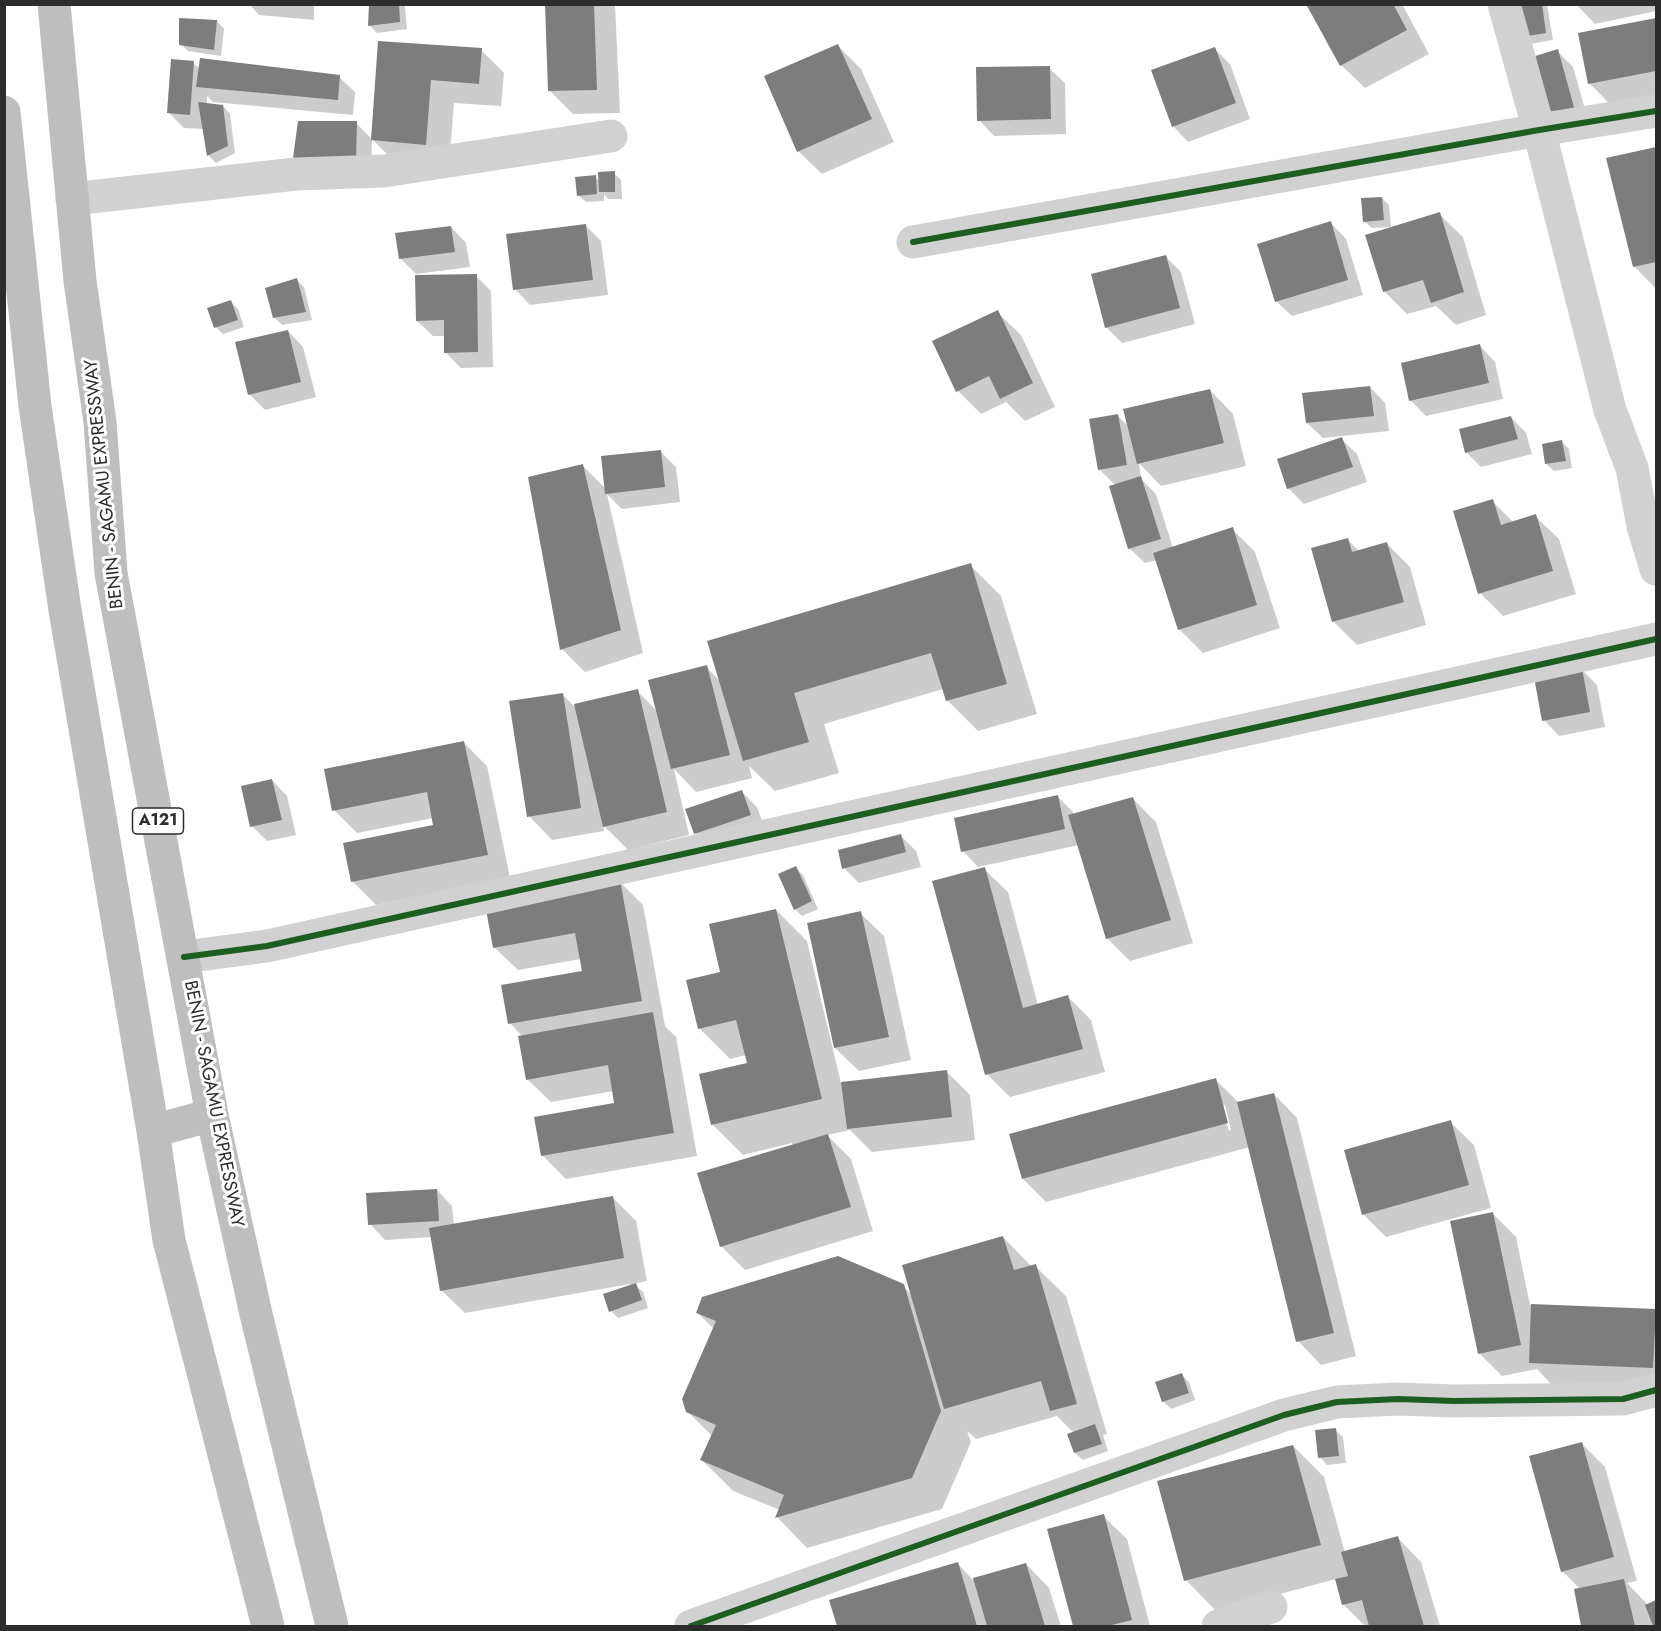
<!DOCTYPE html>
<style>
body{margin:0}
#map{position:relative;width:1661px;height:1631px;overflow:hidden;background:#fff;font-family:Jost,sans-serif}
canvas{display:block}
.frame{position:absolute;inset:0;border:6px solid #2c2c2c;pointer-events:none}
</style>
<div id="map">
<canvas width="1661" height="1631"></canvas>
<div class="frame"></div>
</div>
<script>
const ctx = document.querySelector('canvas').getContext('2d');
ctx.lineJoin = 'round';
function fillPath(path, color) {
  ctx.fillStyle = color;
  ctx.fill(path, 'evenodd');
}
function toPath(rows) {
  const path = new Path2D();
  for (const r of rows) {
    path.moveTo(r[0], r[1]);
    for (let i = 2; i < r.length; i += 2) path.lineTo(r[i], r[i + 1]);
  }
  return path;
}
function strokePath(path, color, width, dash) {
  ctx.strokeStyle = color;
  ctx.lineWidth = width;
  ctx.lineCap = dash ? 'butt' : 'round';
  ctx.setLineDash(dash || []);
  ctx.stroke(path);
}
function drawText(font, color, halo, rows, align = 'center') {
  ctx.font = font + ' Jost,sans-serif';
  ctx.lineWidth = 6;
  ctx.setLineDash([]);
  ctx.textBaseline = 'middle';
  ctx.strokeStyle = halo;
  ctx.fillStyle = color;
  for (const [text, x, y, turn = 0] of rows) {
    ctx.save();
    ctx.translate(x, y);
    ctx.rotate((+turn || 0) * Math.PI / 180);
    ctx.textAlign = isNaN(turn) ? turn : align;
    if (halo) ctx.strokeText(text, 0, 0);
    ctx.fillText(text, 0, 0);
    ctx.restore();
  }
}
const shadow = toPath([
 [249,4,314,4,314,20,259,15],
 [370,4,403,4,405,7,407,29,377,33,369,25],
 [546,4,615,4,620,113,573,114,550,91],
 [1308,4,1402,4,1429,54,1365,88,1341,65],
 [1517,4,1547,4,1553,40,1529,44],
 [1576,4,1656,4,1656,11,1595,24],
 [1656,19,1656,99,1613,107,1590,84,1580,34],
 [217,21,224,29,221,56,188,51,181,44],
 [380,42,481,50,504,73,501,106,454,103,449,167,396,163,372,139,371,175,310,173,356,123,372,139],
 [838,46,861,69,894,142,822,174,798,151],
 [1215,49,1230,64,1250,119,1188,142,1173,126],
 [1557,51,1573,67,1590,127,1563,134],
 [193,63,200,69,339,77,355,92,353,115,213,102,207,96,207,104,223,106,230,114,235,153,216,163,209,156,204,129,184,128,168,112],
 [1049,68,1065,83,1066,134,994,136,979,120],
 [1655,148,1656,150,1656,289,1635,267],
 [614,173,621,180,622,199,608,199,604,194,604,201,586,202,578,195,595,177,600,182],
 [1382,198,1389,205,1391,227,1372,228,1364,221],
 [1439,214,1463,237,1486,315,1456,325,1436,306,1407,314,1384,291],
 [1331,223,1346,239,1363,295,1292,316,1276,301],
 [586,226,601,241,608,295,530,305,515,289],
 [451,227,466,243,470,267,416,274,400,258],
 [1165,256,1181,272,1195,324,1122,343,1107,328,1093,275],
 [476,276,491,291,493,367,461,368,446,353,445,336,433,336,417,321],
 [297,280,304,287,312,320,282,325,274,317],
 [231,302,238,309,244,327,223,334,216,327],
 [997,312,1021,335,1055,407,1025,421,1006,402,981,414,958,391],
 [288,331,303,347,316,397,265,410,249,394],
 [1480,346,1495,362,1503,399,1426,416,1411,401,1403,364],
 [1370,387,1385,403,1389,431,1323,438,1307,423],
 [1210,390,1233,414,1246,466,1161,486,1139,463,1141,479,1156,494,1173,548,1232,529,1255,552,1280,628,1203,653,1179,629,1157,560,1145,563,1129,548,1116,486,1099,469,1117,415,1130,428],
 [1511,417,1526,433,1532,454,1481,467,1466,452],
 [1341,439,1357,454,1367,482,1304,504,1288,488],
 [1562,442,1569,449,1572,468,1554,471,1546,464],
 [660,451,676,467,680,502,622,509,607,494,643,653,585,672,562,649,583,466,606,489],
 [1492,501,1514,523,1535,516,1559,539,1576,594,1503,616,1480,593],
 [1347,539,1359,551,1387,544,1410,567,1426,625,1357,645,1333,621],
 [970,565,1001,596,1037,714,978,731,947,700,943,689,824,724,839,773,775,791,749,766,752,778,696,792,674,769,689,835,628,850,603,825,604,831,552,840,529,816,562,694,574,706,637,691,658,712,706,667,720,681],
 [1582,670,1597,685,1605,727,1559,736,1544,720],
 [464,743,487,766,510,878,376,905,352,881,435,826,433,818,357,833,334,810],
 [272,780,287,796,296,835,267,841,252,826],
 [742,792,757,807,765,830,711,849,695,833],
 [1057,796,1073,812,1073,815,1132,798,1156,822,1193,943,1130,961,1107,938,1079,845,978,867,963,851],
 [901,836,916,851,921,867,859,883,844,868],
 [796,868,803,875,818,909,802,916,795,909],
 [984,869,1008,892,1038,1005,1068,997,1091,1020,1105,1072,1010,1097,987,1074],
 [620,882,643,905,665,1026,676,1037,697,1156,566,1179,542,1155,616,1104,614,1091,551,1102,527,1079,523,1037,510,1023,584,972,581,959,518,970,494,947],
 [776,910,807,941,841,1083,946,1071,970,1095,975,1140,872,1152,850,1130,827,1135,851,1159,873,1231,745,1270,721,1246,793,1146,792,1143,743,1155,712,1124,749,1064,746,1055,730,1059,699,1028,722,973],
 [860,913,884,936,911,1060,859,1071,835,1048],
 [1215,1079,1239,1103,1274,1094,1297,1118,1356,1356,1321,1365,1298,1341,1250,1147,1046,1202,1023,1179],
 [1221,1105,1225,1105,1231,1130,1229,1131],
 [1450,1122,1474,1145,1491,1208,1386,1237,1363,1214],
 [437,1190,452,1206,454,1226,613,1198,636,1221,647,1281,634,1284,643,1292,648,1308,618,1318,611,1311,630,1284,465,1313,441,1290,432,1237,385,1240,370,1224],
 [1493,1214,1516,1237,1530,1305,1656,1312,1656,1390,1553,1386,1537,1369,1502,1376,1479,1353],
 [1003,1237,1032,1267,1035,1266,1066,1296,1107,1434,1103,1435,1108,1451,1083,1460,1075,1453,1069,1435,1074,1433,1057,1416,976,1439,967,1431,971,1442,942,1509,807,1548,777,1517,780,1510,733,1491,702,1460,712,1436,687,1411,714,1329,698,1313,903,1286,912,1295],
 [1182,1375,1189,1382,1195,1400,1171,1409,1163,1401],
 [1335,1430,1343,1437,1346,1463,1327,1465,1320,1457],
 [1581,1443,1605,1467,1637,1581,1627,1583,1648,1605,1656,1602,1656,1626,1653,1623,1652,1626,1583,1626,1575,1590,1580,1589,1562,1571],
 [1293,1446,1324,1477,1345,1553,1398,1538,1421,1562,1440,1626,1365,1626,1343,1604,1336,1579,1216,1611,1186,1580],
 [1103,1516,1127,1539,1150,1626,1074,1626,1048,1530],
 [958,1564,973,1580,1026,1564,1049,1588,1061,1626,839,1626,831,1601]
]);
const building = toPath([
 [369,4,399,4,400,22,368,26],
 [545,4,594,4,597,90,548,91],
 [1306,4,1393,4,1407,30,1340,66],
 [1515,4,1542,4,1546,33,1521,37],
 [179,18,217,20,214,50,179,45],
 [1656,18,1656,71,1588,84,1578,33],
 [378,41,482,48,479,84,431,80,426,145,371,140],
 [838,44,872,119,797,152,764,76],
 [1215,47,1236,103,1172,127,1151,70],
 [1558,49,1575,111,1547,119,1529,58],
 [200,58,340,75,338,100,196,87],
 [171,59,194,61,190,115,167,113],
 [1050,66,1051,119,977,121,976,67],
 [198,102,223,105,228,146,207,156],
 [298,121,357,121,356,160,293,158],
 [1656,147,1656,262,1633,267,1606,158],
 [615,171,615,192,599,192,598,172],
 [596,175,597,194,577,196,575,177],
 [1382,197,1384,220,1363,222,1361,198],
 [1440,212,1464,292,1431,303,1423,280,1383,292,1365,235],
 [1331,221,1348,280,1275,302,1257,244],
 [586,224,593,280,513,290,506,234],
 [451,226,455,252,399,259,395,233],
 [1166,255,1180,308,1105,328,1091,274],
 [477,274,478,352,444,353,444,320,416,321,415,275],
 [297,278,306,312,273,318,265,288],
 [231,300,238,320,214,328,207,308],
 [998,310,1033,383,1000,399,989,376,956,392,932,341],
 [288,330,301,382,248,395,235,342],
 [1480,344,1489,383,1409,401,1401,363],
 [1370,386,1374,416,1306,423,1302,393],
 [1210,389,1224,443,1137,464,1123,409],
 [1118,414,1127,465,1098,470,1089,419],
 [1511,416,1518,439,1465,453,1459,429],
 [1342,437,1353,467,1287,489,1277,459],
 [1562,440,1566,461,1545,464,1542,444],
 [661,450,665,487,605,494,601,456],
 [583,464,621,630,560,650,528,477],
 [1141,476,1161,539,1128,549,1109,486],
 [1493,499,1501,525,1536,514,1553,571,1478,594,1453,511],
 [1233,527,1257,605,1178,630,1153,553],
 [1348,538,1352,552,1387,542,1404,602,1332,622,1311,548],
 [971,563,1007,684,946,701,931,653,794,693,809,742,743,761,707,641],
 [707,665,730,755,671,769,648,680],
 [1582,668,1590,712,1542,721,1534,677],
 [638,689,667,812,603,827,574,704],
 [563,693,581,808,527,817,509,701],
 [464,741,488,855,351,882,343,843,433,825,427,792,332,811,324,769],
 [272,779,282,820,250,827,241,786],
 [742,790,751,815,694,834,685,809],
 [1058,795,1065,829,961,852,954,818],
 [1133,797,1171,920,1106,939,1068,815],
 [901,834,906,852,842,869,838,850],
 [796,866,812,901,794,910,778,874],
 [985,867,1023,1008,1068,995,1083,1049,985,1075,932,881],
 [620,880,642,1001,508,1024,501,985,582,971,575,933,493,948,485,904],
 [776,909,822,1099,711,1125,699,1074,747,1063,736,1020,698,1029,686,980,720,972,709,924],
 [861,911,889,1037,834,1048,807,923],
 [653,1012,674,1133,541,1156,534,1117,614,1103,608,1065,526,1080,518,1036],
 [947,1070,952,1117,847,1129,841,1082],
 [1216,1078,1228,1123,1022,1179,1009,1134],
 [1274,1093,1334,1333,1296,1342,1237,1102],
 [1451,1120,1469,1185,1362,1215,1344,1150],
 [828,1134,851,1207,720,1247,697,1173],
 [437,1189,439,1221,368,1225,366,1193],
 [613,1196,624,1258,440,1291,429,1228],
 [1493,1212,1521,1345,1478,1354,1450,1221],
 [1003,1236,1014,1270,1036,1264,1077,1404,1050,1411,1041,1381,944,1409,902,1265],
 [838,1256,904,1284,941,1411,912,1478,775,1518,784,1495,700,1460,716,1425,686,1412,682,1399,716,1321,696,1313,702,1297],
 [636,1283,642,1300,609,1312,603,1294],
 [1531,1304,1656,1309,1653,1368,1529,1363],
 [1182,1373,1189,1393,1162,1402,1155,1382],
 [1095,1424,1102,1444,1074,1453,1067,1434],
 [1336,1428,1339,1456,1318,1458,1315,1430],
 [1582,1442,1614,1557,1561,1572,1529,1456],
 [1293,1445,1321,1545,1184,1581,1157,1481],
 [1104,1514,1132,1620,1108,1626,1073,1626,1047,1529],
 [1398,1536,1424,1626,1369,1626,1362,1600,1342,1605,1335,1579,1348,1576,1341,1552],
 [958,1562,977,1626,837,1626,829,1600],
 [1026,1563,1045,1626,987,1626,973,1578],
 [1624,1579,1635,1626,1581,1626,1574,1589],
 [1656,1600,1656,1626,1653,1626,1645,1605]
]);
const minor = toPath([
 [1504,4,1539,130,1610,410,1632,468,1643,526,1656,569],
 [72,199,296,174,384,171,611,136],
 [913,242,1539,130,1656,111],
 [184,957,267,946,1656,639],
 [691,1626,1284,1415,1337,1402,1398,1399,1454,1401,1623,1399,1656,1390],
 [1218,1626,1271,1607]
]);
const highway = toPath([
 [54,4,80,281,100,422,111,573,212,1115,256,1314,332,1626],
 [4,112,35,406,65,610,153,1131,169,1240,268,1626],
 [153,1131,212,1115]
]);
const cycleway = toPath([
 [913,242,1539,130,1656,111],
 [184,957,267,946,1656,639],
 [691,1626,1284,1415,1337,1402,1398,1399,1454,1401,1623,1399,1656,1390]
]);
const shields = [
 [158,821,51]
];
const shieldNames = [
 ["A121",158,821]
];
const streetNames = [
 ["BENIN - SAGAMU EXPRESSWAY",105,484,-96],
 ["BENIN - SAGAMU EXPRESSWAY",213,1104,79]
];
fillPath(shadow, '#0003');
fillPath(building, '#7d7d7d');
strokePath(minor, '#d1d1d1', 33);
strokePath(highway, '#bebebe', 33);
strokePath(cycleway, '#1b5e20', 6);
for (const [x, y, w] of shields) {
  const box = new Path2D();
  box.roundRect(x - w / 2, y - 13, w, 26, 4.5);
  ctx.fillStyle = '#fff';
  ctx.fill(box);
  strokePath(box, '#2c2c2c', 1.5);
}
drawText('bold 16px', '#2c2c2c', null, shieldNames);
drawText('18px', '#2c2c2c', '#fff', streetNames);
</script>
